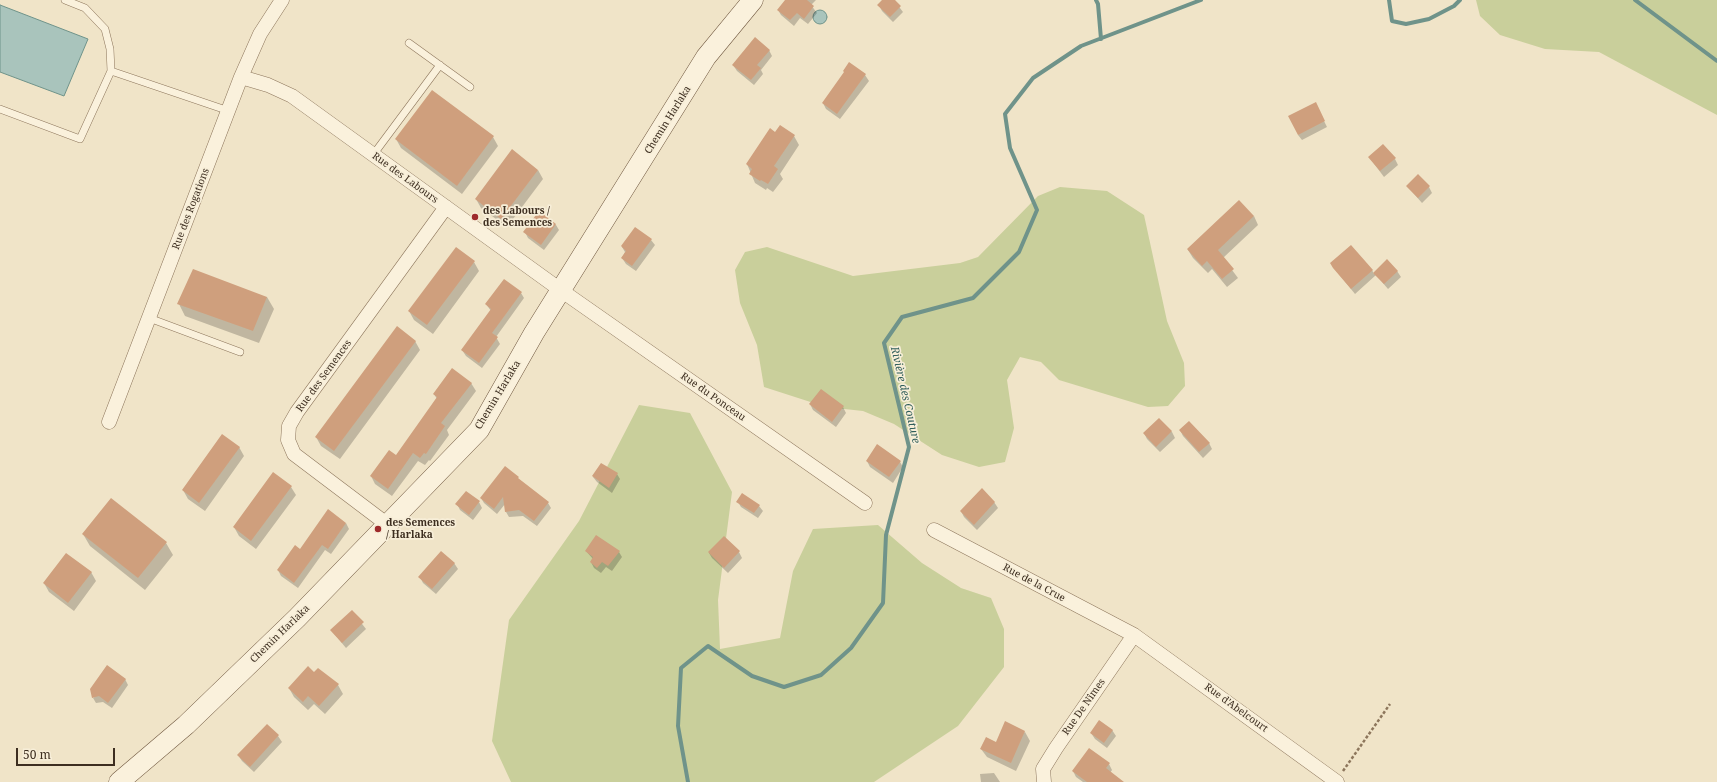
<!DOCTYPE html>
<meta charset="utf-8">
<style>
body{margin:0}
#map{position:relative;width:1717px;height:782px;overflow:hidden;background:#f0e4c8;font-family:"Noto Serif",serif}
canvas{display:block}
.scale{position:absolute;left:16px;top:748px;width:99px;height:18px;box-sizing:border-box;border:2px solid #3d2e20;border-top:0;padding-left:5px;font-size:12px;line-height:14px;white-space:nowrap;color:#3d2e20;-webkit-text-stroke:3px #f7eed8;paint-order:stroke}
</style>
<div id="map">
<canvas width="1717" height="782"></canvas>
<div class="scale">50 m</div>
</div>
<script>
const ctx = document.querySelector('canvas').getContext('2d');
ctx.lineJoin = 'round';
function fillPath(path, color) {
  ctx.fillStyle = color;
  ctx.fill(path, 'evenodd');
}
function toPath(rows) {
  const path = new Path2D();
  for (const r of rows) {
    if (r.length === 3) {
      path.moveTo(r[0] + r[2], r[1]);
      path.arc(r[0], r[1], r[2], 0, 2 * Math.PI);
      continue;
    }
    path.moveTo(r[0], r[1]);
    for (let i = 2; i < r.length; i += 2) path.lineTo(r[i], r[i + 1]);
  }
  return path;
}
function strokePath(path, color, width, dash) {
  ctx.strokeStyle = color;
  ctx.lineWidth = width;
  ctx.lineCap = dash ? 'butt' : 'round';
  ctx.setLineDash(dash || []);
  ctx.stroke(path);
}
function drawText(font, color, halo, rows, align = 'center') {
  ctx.font = font + ' "Noto Serif",serif';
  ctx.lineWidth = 3.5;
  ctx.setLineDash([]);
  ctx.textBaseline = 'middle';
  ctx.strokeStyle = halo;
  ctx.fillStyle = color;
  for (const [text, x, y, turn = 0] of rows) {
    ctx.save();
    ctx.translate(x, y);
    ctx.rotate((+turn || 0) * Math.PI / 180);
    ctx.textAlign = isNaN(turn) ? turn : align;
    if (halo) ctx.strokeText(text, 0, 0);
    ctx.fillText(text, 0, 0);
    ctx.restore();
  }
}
const green = toPath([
 [1476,0,1717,0,1717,115,1599,52,1545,49,1500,35,1480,16],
 [1060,187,1107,191,1144,215,1167,321,1184,363,1185,386,1168,406,1148,407,1059,380,1041,362,1020,357,1007,380,1014,428,1005,462,979,467,942,455,894,424,863,411,826,407,764,387,757,345,740,303,735,270,745,252,767,247,853,276,960,263,978,257,1038,196],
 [639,405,690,413,732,492,718,600,720,649,780,638,793,571,813,529,878,525,922,563,961,588,991,598,1004,629,1004,667,958,726,874,782,511,782,492,741,509,620,579,521]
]);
const water = toPath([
 [0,5,88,39,64,96,0,72,0,5],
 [820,17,7]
]);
const shadow = toPath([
 [786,0,816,0,811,5,817,13,808,24,800,18,794,26,781,15,778,10],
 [884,0,894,0,903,12,893,22,882,11,879,5],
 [769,50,772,56,761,70,763,74,754,85,737,71,733,65],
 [845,72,865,75,869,81,840,119,826,109,823,103],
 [1318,109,1327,127,1302,140,1298,135],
 [776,133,794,136,799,145,780,174,783,179,773,192,767,188,766,190,755,183,747,164],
 [493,137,498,146,462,194,401,148,396,139],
 [1369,157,1395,159,1398,165,1384,177],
 [538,170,543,179,507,227,481,208,476,199],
 [1407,186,1429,187,1432,193,1422,203],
 [539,213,556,225,559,230,544,250,528,238,525,232],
 [1254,216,1258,225,1223,258,1238,278,1227,287,1212,269,1208,273,1193,258,1188,250],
 [651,240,655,245,636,271,626,264,622,258,625,252,622,247],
 [474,262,479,271,433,334,414,320,409,311],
 [1334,268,1372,270,1374,274,1397,271,1401,277,1388,289,1376,275,1355,294],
 [521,293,524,298,496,337,500,344,482,368,466,356,462,350,491,311,486,304],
 [267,297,274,309,259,343,185,316,179,304],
 [415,341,420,350,340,459,321,446,316,437],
 [471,383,476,391,447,430,449,435,430,461,429,460,425,465,418,461,392,496,375,484,371,476,396,456,437,399,434,394],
 [810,404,843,407,846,413,836,427,813,410],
 [1159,419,1172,432,1175,438,1160,452,1147,439,1144,433],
 [1180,430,1209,443,1212,449,1203,458,1183,436],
 [239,447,244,456,205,511,188,499,183,490],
 [867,461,900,462,903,467,893,483,870,467],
 [505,468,548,503,551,508,537,526,523,516,509,517,506,512,505,504,497,514,484,503,481,498],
 [617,474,620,479,612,493,597,482,593,477],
 [291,487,296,495,256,549,239,536,234,527],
 [479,502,482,508,473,520,460,510,457,504],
 [738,502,759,506,763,511,758,518,741,507],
 [994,502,998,508,977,530,964,517,961,511],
 [346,523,349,529,331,554,325,550,298,588,281,576,278,570,300,550],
 [83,534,166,543,173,555,145,590,90,546],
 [586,551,619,552,622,557,612,571,606,567,601,573,594,568,591,562,593,559],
 [739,552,742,558,728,573,712,558,709,553],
 [454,563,458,569,436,594,423,583,420,577],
 [91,572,96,581,74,611,49,592,44,583],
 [352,611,366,629,346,648,331,630],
 [314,673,338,685,343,694,325,714,314,704,308,710,294,697,289,688],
 [125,679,128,685,112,708,103,702,96,703,93,698],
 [267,725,278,736,282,742,254,772,242,761,238,755],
 [1112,730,1116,736,1107,748,1095,739,1091,733],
 [1025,732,1030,741,1016,771,987,757,981,749],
 [1109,764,1112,770,1110,773,1122,782,1083,782,1076,777,1073,771],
 [994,773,1000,782,981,782,980,774]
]);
const stream = toPath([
 [1096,0,1098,4,1101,39],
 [1389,0,1392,21,1406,24,1429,19,1454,6,1460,0],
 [1635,0,1717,61],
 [688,782,678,726,681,668,708,646,752,676,784,687,821,675,851,648,883,603,886,535,909,447,884,343,902,317,973,298,1019,252,1037,210,1010,148,1005,114,1033,78,1081,46,1201,0]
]);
const building = toPath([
 [785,0,807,0,814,6,804,19,797,13,790,20,777,10],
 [882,0,895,0,901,6,890,17,877,5],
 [755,37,770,50,757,65,761,68,751,80,732,65],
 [849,62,866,74,837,114,822,103,844,72,843,71],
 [432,90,494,136,457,186,395,139],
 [1316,102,1325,121,1298,135,1288,116],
 [780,125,795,135,774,166,778,169,768,184,761,180,760,181,749,174,752,169,746,164,770,128,775,132],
 [1383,144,1396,158,1380,171,1368,157],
 [512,149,538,170,501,219,475,199],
 [1418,174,1430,186,1418,198,1406,186],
 [1239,200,1254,216,1218,250,1234,269,1222,279,1207,261,1202,266,1187,249],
 [539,211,556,224,541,245,523,232],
 [635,227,652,239,632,266,621,258,626,251,621,246],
 [1351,245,1373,270,1351,289,1333,268,1330,263],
 [456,247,475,261,427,325,408,311],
 [1387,259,1398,271,1384,284,1373,273],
 [193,269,267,297,253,331,177,304],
 [504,279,522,292,492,333,498,337,479,363,461,350,491,309,485,304],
 [397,326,416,341,334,451,315,437],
 [452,368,472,383,441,423,445,426,426,454,424,453,420,458,413,453,388,489,370,476,389,450,396,455,437,397,433,394],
 [821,389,844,406,832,422,809,404],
 [1159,418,1172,431,1156,447,1143,433],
 [1189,421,1210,443,1199,452,1179,430],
 [222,434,240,447,199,503,182,490],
 [877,444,901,461,889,477,866,461],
 [601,463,618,473,609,488,592,476],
 [505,466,519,477,518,478,549,502,534,521,519,510,505,512,503,497,494,509,480,498],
 [273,472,292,486,251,541,233,527],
 [982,488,995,502,974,525,960,511],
 [466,491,480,501,469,515,455,504],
 [742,493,760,505,754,513,736,502],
 [111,498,167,542,138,578,82,534],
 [328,509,346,523,328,549,322,545,294,583,277,570,295,545,300,549],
 [596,535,620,551,608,566,602,562,597,568,590,562,593,557,585,551],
 [724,536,740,551,724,568,708,552],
 [441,551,455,563,432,589,418,577],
 [66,553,92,572,68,603,43,583],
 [352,610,364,622,342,643,330,630],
 [107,665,126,679,108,703,99,696,92,698,90,689],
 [308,666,314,672,318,668,339,684,319,706,308,696,303,702,288,688],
 [1099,720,1113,730,1104,743,1090,733],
 [1005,721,1025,731,1011,763,980,749,986,737,996,742],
 [267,724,279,735,250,767,237,755],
 [1089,748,1110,763,1106,768,1124,782,1087,782,1072,771]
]);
const path = toPath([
 [1343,771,1390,704]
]);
const lane = toPath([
 [409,43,470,87],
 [111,71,229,111],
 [0,109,80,139,111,71,110,49,105,29,85,8,65,0],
 [373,155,440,65],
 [149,318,240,352]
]);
const street = toPath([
 [241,77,268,85,292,96,562,291,865,503],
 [109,422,241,77,260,34,282,0],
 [388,525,294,454,288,440,289,426,297,412,446,207],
 [934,530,1134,635,1337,782],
 [1044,782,1043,769,1056,748,1134,635]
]);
const secondary = toPath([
 [119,782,186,725,297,618,479,430,534,333,706,57,753,0]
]);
const markers = [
 [475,217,4,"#9e2a2b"],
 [378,529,4,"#9e2a2b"]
];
const streetNames = [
 ["Chemin Harlaka",668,120,-58],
 ["Rue des Labours",405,178,36],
 ["Rue des Rogations",191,209,-69],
 ["Rue des Semences",324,376,-54],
 ["Chemin Harlaka",498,395,-59],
 ["Rue du Ponceau",713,397,35],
 ["Rue de la Crue",1034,583,28],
 ["Chemin Harlaka",280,634,-44],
 ["Rue De Nîmes",1084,707,-55],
 ["Rue d'Abelcourt",1236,708,36]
];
const poiNames = [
 ["des Labours /",483,211],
 ["des Semences",483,223],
 ["des Semences",386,523],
 ["/ Harlaka",386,535]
];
const waterNames = [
 ["Rivière des Couture",905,395,77]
];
fillPath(green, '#c9cf9b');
fillPath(water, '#a9c4bc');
strokePath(water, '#6f938a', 1);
fillPath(shadow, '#0003');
strokePath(stream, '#6f938a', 4);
fillPath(building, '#cf9f7d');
strokePath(lane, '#8d765c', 8);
strokePath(street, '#8d765c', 15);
strokePath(secondary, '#6f573f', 21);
strokePath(path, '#8d765c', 2.5, [3, 2]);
strokePath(lane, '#faf1dc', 7);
strokePath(street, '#faf1dc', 14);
strokePath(secondary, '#faf1dc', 20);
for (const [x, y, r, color] of markers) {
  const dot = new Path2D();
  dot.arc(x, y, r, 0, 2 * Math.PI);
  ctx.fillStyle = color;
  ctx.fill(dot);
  strokePath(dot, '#f7eed8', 1.5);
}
drawText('10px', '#3d2e20', '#f7eed8', streetNames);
drawText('bold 10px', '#3d2e20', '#f7eed8', poiNames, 'left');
drawText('italic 11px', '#2f5d5a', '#f7eed8', waterNames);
</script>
